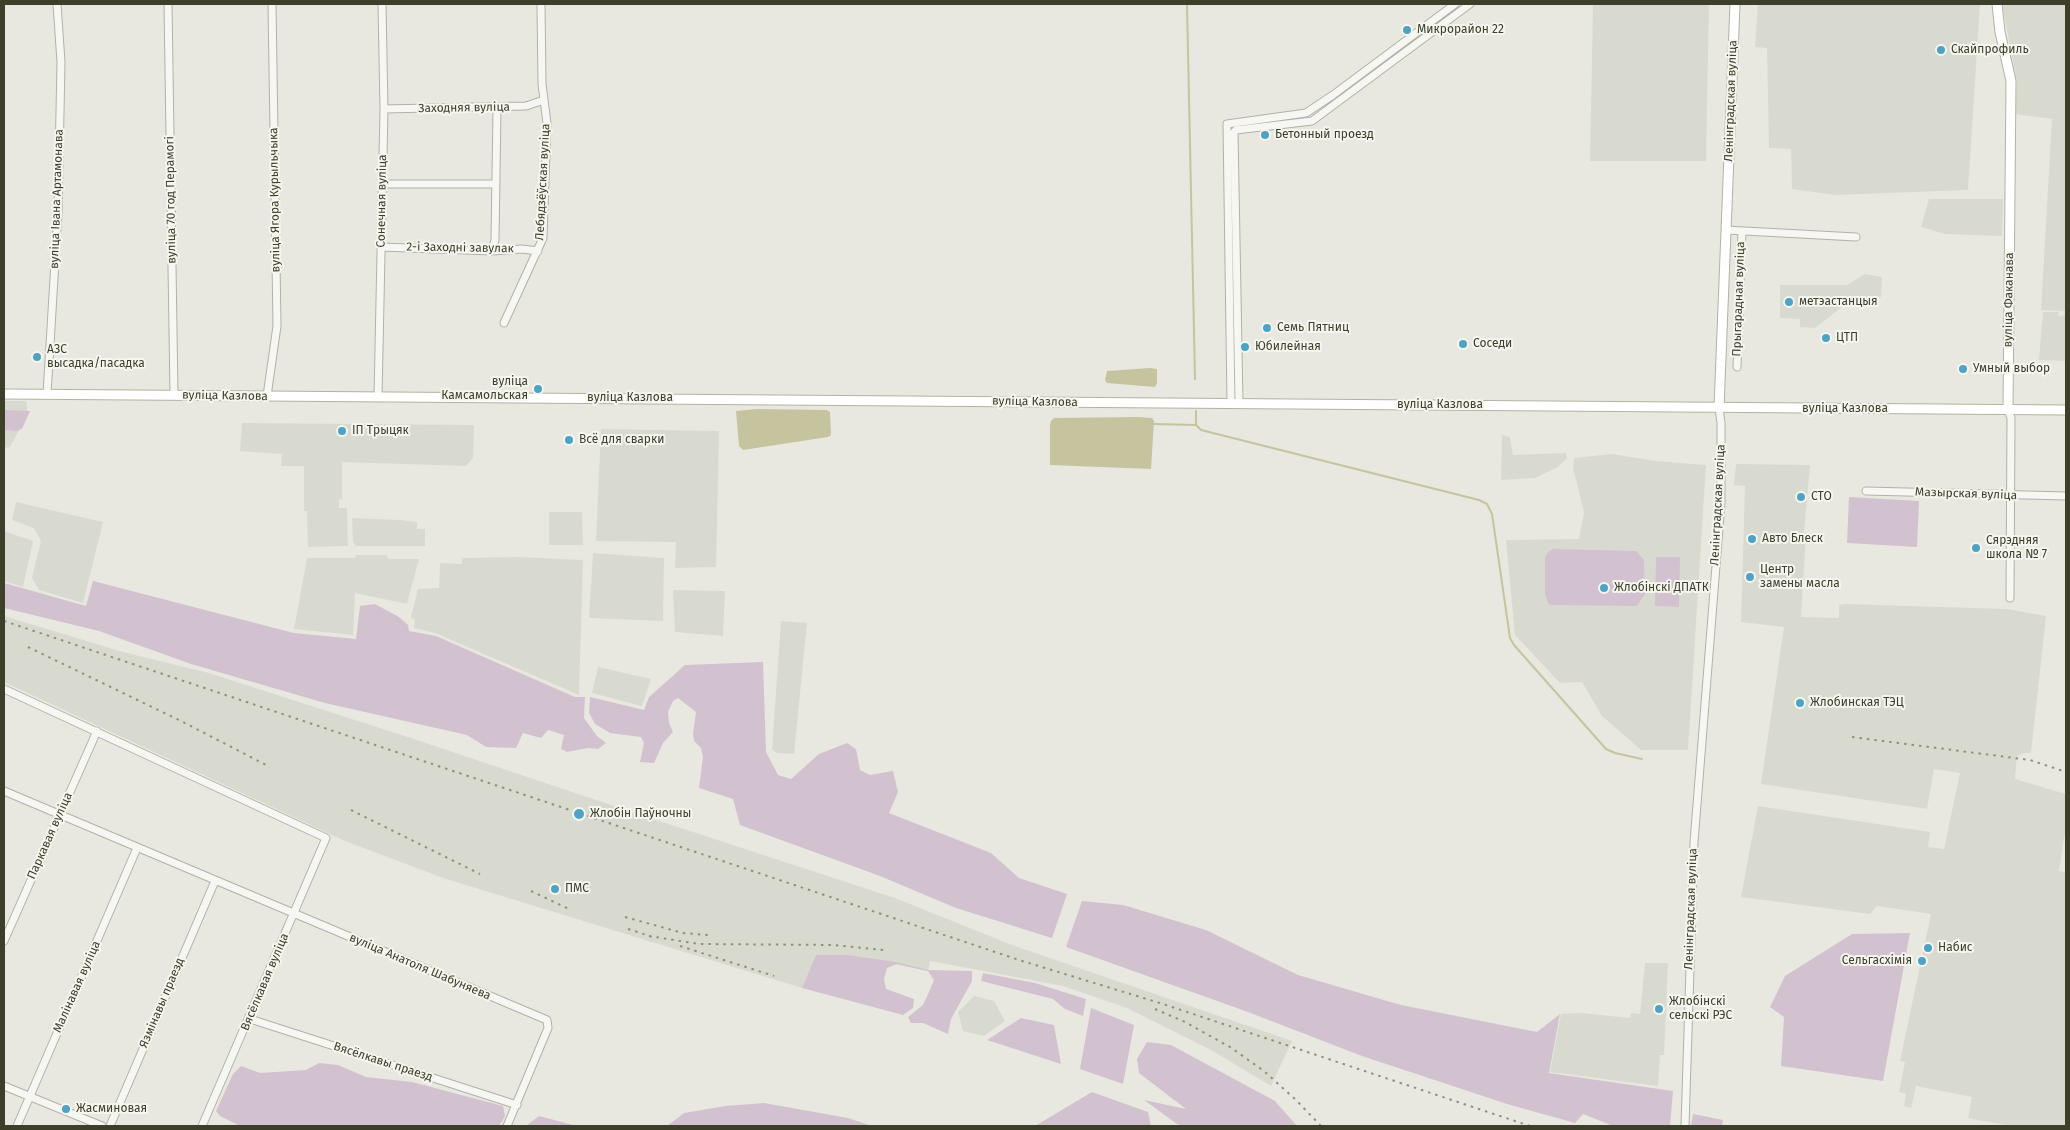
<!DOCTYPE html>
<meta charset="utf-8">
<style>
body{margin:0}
#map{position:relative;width:2070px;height:1130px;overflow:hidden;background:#e8e8e0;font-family:"Fira Sans",sans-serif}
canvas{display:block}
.frame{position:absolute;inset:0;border:5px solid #3d3f2a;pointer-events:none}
</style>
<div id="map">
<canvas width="2070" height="1130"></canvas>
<div class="frame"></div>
</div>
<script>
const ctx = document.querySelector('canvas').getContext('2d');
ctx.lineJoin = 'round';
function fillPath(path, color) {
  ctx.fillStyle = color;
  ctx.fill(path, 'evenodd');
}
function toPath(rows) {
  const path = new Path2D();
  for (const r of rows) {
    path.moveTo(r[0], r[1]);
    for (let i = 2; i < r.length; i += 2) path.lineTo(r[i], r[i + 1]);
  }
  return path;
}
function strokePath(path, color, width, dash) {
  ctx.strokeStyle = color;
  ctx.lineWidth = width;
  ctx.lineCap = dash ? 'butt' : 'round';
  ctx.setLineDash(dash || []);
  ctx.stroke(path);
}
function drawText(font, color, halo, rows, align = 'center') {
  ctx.font = font + ' "Fira Sans",sans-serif';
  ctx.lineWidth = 4;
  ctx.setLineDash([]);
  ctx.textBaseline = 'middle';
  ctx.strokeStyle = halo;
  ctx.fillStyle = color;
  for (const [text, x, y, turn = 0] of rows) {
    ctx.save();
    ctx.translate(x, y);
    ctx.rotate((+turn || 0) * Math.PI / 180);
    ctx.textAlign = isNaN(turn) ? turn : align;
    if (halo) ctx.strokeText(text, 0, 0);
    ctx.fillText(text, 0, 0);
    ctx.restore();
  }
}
const built = toPath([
 [1593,4,1709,4,1706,161,1590,161],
 [1758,4,1980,4,1968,190,1835,195,1792,189,1791,149,1769,148,1767,48,1755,47],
 [2002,4,2066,4,2066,311,2041,310,2052,119,2015,114,2017,83],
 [1929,199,2003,199,2002,236,1945,234,1921,227],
 [1865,274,1882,277,1881,297,1855,297,1815,328,1800,327,1800,319,1780,318,1780,285,1847,285],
 [2043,312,2059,312,2058,316,2066,315,2066,361,2039,360],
 [4,401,26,401,28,413,10,447,4,448],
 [242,423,474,425,473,458,466,466,342,462,342,500,339,499,339,508,347,508,348,546,308,547,307,511,304,511,304,466,281,466,282,454,240,451],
 [601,429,719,431,716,567,675,568,676,542,596,541],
 [1502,435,1510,437,1513,455,1566,453,1567,458,1558,467,1535,478,1501,480],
 [1612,454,1655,461,1706,465,1688,750,1641,750,1602,716,1582,682,1560,683,1515,635,1506,540,1579,539,1584,512,1573,468,1574,458],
 [1736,464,1810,465,1804,532,1806,533,1801,617,1839,618,1839,605,1844,604,2007,609,2046,616,2031,753,2025,753,2017,756,2015,779,2066,794,2066,826,2059,871,2066,872,2066,1126,2011,1126,1968,1118,1972,1097,1916,1086,1911,1108,1904,1106,1906,1094,1899,1092,1905,1062,1900,1061,1931,914,1877,906,1870,914,1741,897,1758,806,1930,832,1928,847,1944,849,1960,773,1934,769,1927,809,1761,784,1784,627,1741,622,1745,486,1734,485],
 [16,502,103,522,83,603,39,590,32,578,41,541,34,528,12,520],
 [549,512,582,512,583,545,549,545],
 [352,518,400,520,417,522,417,529,425,529,425,546,356,546,353,542],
 [4,531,33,541,23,587,4,581],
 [593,553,664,558,663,621,589,618],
 [356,555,387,555,388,559,419,559,407,604,355,593,353,635,294,629,307,558,355,558],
 [520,557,583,560,579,695,435,633,414,628,415,620,411,617,418,589,439,588,440,563,462,564,462,558],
 [673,590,725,591,723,636,675,632],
 [4,616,123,652,209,673,414,739,638,814,895,898,1012,945,1292,1041,1271,1086,1211,1050,1127,1008,1063,986,930,961,928,971,848,955,817,955,802,988,443,878,345,841,4,682],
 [781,621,807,623,794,754,777,753,772,750],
 [598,667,651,679,642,706,592,693],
 [1645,963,1668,963,1664,1055,1660,1055,1658,1086,1550,1072,1561,1014,1582,1013,1630,1018,1631,1013,1640,1014],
 [974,996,994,1001,1005,1021,984,1036,963,1031,958,1012]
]);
const green = toPath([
 [4,410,30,411,22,429,16,431,4,430],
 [1849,497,1919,501,1917,547,1847,543],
 [1554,549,1636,551,1644,560,1645,594,1637,606,1550,605,1547,601,1545,594,1545,557,1549,551],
 [1656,557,1680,557,1679,607,1655,606],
 [93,581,294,633,356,639,360,606,375,604,399,617,408,625,409,631,436,636,575,697,585,697,584,718,597,736,606,743,598,749,588,748,567,752,561,749,564,735,548,730,541,738,523,733,516,748,486,747,467,735,325,703,191,664,99,631,4,608,4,583,86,606],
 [763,662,766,752,778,775,791,779,819,754,847,743,856,749,860,770,870,775,893,771,898,792,889,813,991,853,1019,878,1067,894,1052,938,956,908,880,876,740,825,733,799,699,788,703,757,701,748,694,741,693,733,696,712,678,698,673,701,668,712,669,723,673,732,663,743,654,763,640,762,644,743,641,737,610,733,595,724,589,713,590,697,644,710,649,697,685,665],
 [1082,901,1123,905,1206,930,1298,975,1401,1005,1537,1032,1560,1014,1549,1073,1673,1091,1670,1126,1613,1126,1583,1114,1575,1123,1507,1104,1362,1056,1248,1012,1066,947],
 [1910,933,1883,1081,1781,1066,1784,1017,1770,1007,1785,976,1852,934],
 [816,955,848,955,896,962,928,970,972,971,972,981,951,1019,948,1034,923,1023,911,1023,908,1017,923,1005,929,992,934,980,928,971,897,964,887,968,884,979,886,989,914,999,913,1008,903,1015,802,988],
 [983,973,1035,983,1086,999,1083,1016,1065,1009,1053,999,981,981],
 [1091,1008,1134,1025,1123,1084,1080,1069],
 [1021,1018,1054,1025,1061,1064,987,1040],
 [1147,1042,1171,1045,1275,1101,1297,1126,1182,1126,1177,1124,1144,1100,1186,1109,1139,1073,1137,1059],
 [319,1063,338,1065,366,1077,412,1082,503,1106,505,1116,499,1126,240,1126,220,1116,216,1111,233,1074,241,1066,260,1073,306,1070],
 [1092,1092,1148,1112,1151,1126,1035,1126],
 [764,1103,848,1118,872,1126,667,1126,684,1113,726,1106],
 [1693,1114,1723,1120,1722,1125,1725,1126,1691,1126],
 [539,1116,577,1126,526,1126]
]);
const water = toPath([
 [1150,368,1157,369,1157,383,1155,387,1107,383,1105,380,1107,371],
 [757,409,827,410,830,412,831,435,828,437,743,450,739,446,736,411],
 [1138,417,1152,418,1154,421,1151,469,1050,465,1050,426,1051,421,1054,418]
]);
const stream = toPath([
 [1187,4,1195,379],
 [1196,411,1196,425,1201,430,1479,500,1487,504,1492,514,1510,638,1514,645,1606,749,1615,753,1642,759],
 [1154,424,1196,425]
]);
const minor = toPath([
 [168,4,174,395],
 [384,109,526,106,544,100],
 [383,184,496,184],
 [1726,230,1856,237],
 [381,247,492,251,522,249,538,251],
 [492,251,495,240,497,108],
 [504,323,543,238,547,123,542,84,541,4],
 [1737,367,1742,231],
 [47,394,58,212,61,62,57,4],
 [267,396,277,326,272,4],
 [378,397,384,109,382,4],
 [1231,403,1227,124,1306,113,1333,95,1455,4],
 [1239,403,1234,132,1236,130,1312,121,1470,4],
 [2008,410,2011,418,2010,598],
 [1866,491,2066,496],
 [4,689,326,838,202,1126],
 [4,791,547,1020,548,1028,507,1126],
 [4,941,97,731],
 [250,1019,517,1105],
 [4,1086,102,1126],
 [17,1126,137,848],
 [110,1126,215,881],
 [1685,1126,1694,842,1721,503,1721,423,1719,408]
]);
const major = toPath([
 [1997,4,2000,32,2011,81,2008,410],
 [4,394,2066,410],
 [1719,408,1735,4]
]);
const rail = toPath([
 [4,621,1019,960,1163,1004,1530,1126],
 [28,647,183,722,270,767],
 [1852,737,2030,760,2066,772],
 [351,810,480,874],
 [531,891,571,910],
 [625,917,683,933,708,935],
 [628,929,656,938],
 [649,936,699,944,834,945,884,950],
 [680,946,774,976],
 [1155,1009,1185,1022,1230,1047,1264,1071,1296,1100,1321,1126]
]);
const markers = [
 [1407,30,5,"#4ea3c5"],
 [1941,50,5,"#4ea3c5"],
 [1265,135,5,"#4ea3c5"],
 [1789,302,5,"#4ea3c5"],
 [1267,328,5,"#4ea3c5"],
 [1826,338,5,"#4ea3c5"],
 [1463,344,5,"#4ea3c5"],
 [1245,347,5,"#4ea3c5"],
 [37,357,5,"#4ea3c5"],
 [1963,369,5,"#4ea3c5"],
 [538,389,5,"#4ea3c5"],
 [342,431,5,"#4ea3c5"],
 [569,440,5,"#4ea3c5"],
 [1801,497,5,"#4ea3c5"],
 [1752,539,5,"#4ea3c5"],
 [1976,548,5,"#4ea3c5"],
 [1750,577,5,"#4ea3c5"],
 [1604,588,5,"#4ea3c5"],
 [1800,703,5,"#4ea3c5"],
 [579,814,6,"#4ea3c5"],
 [555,889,5,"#4ea3c5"],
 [1928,948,5,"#4ea3c5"],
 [1922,961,5,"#4ea3c5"],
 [1659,1009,5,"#4ea3c5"],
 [66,1109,5,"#4ea3c5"]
];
const poiNames = [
 ["Микрорайон 22",1417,30],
 ["Скайпрофиль",1951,50],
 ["Бетонный проезд",1275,135],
 ["метэастанцыя",1799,302],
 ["Семь Пятниц",1277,328],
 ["ЦТП",1836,338],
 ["Соседи",1473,344],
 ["Юбилейная",1255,347],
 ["АЗС",47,350],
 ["высадка/пасадка",47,364],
 ["Умный выбор",1973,369],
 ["вуліца",528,382,"right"],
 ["Камсамольская",528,396,"right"],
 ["ІП Трыцяк",352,431],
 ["Всё для сварки",579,440],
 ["СТО",1811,497],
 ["Авто Блеск",1762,539],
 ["Сярэдняя",1986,541],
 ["школа № 7",1986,555],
 ["Центр",1760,570],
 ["замены масла",1760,584],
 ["Жлобінскі ДПАТК",1614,588],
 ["Жлобинская ТЭЦ",1810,703],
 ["Жлобін Паўночны",590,814],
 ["ПМС",565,889],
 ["Набис",1938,948],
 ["Сельгасхімія",1912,961,"right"],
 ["Жлобінскі",1669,1002],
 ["сельскі РЭС",1669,1016],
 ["Жасминовая",76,1109]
];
const streetNames = [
 ["Ленінградская вуліца",1731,101,-88],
 ["Заходняя вуліца",464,108,-1],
 ["Лебядзёўская вуліца",543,182,-87],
 ["вуліца Івана Артамонава",57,199,-88],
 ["вуліца 70 год Перамогі",171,200,-91],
 ["вуліца Ягора Курыльчыка",275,200,-91],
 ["Сонечная вуліца",382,201,-89],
 ["2-і Заходні завулак",460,248,1],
 ["Прыгарадная вуліца",1739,299,-88],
 ["вуліца Факанава",2009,300,-89],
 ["вуліца Казлова",225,396,1],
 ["вуліца Казлова",630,398],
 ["вуліца Казлова",1035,402,1],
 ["вуліца Казлова",1440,405],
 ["вуліца Казлова",1845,409],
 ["Мазырская вуліца",1966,494,2],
 ["Ленінградская вуліца",1718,505,-87],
 ["Паркавая вуліца",50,836,-66],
 ["Ленінградская вуліца",1691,909,-88],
 ["вуліца Анатоля Шабуняева",420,967,23],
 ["Вясёлкавая вуліца",265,982,-67],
 ["Малінавая вуліца",77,987,-66],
 ["Язмінавы праезд",162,1003,-67],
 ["Вясёлкавы праезд",383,1062,18]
];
fillPath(built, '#d9dacf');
fillPath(green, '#d2c2cf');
fillPath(water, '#c6c49e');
strokePath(stream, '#c6c49e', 2);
strokePath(minor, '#b1b2a6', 9);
strokePath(major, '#b2b3a0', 11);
strokePath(minor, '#f6f7f3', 7);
strokePath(major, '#fff', 9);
strokePath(rail, '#8f917b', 2, [2.5, 5]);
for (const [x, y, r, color] of markers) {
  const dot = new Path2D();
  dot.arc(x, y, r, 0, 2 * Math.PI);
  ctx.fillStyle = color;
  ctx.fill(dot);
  strokePath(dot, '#f6f6f0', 2);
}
drawText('12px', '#3d3f2a', '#f6f6f0', poiNames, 'left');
drawText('12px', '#3d3f2a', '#f6f6f0', streetNames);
</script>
